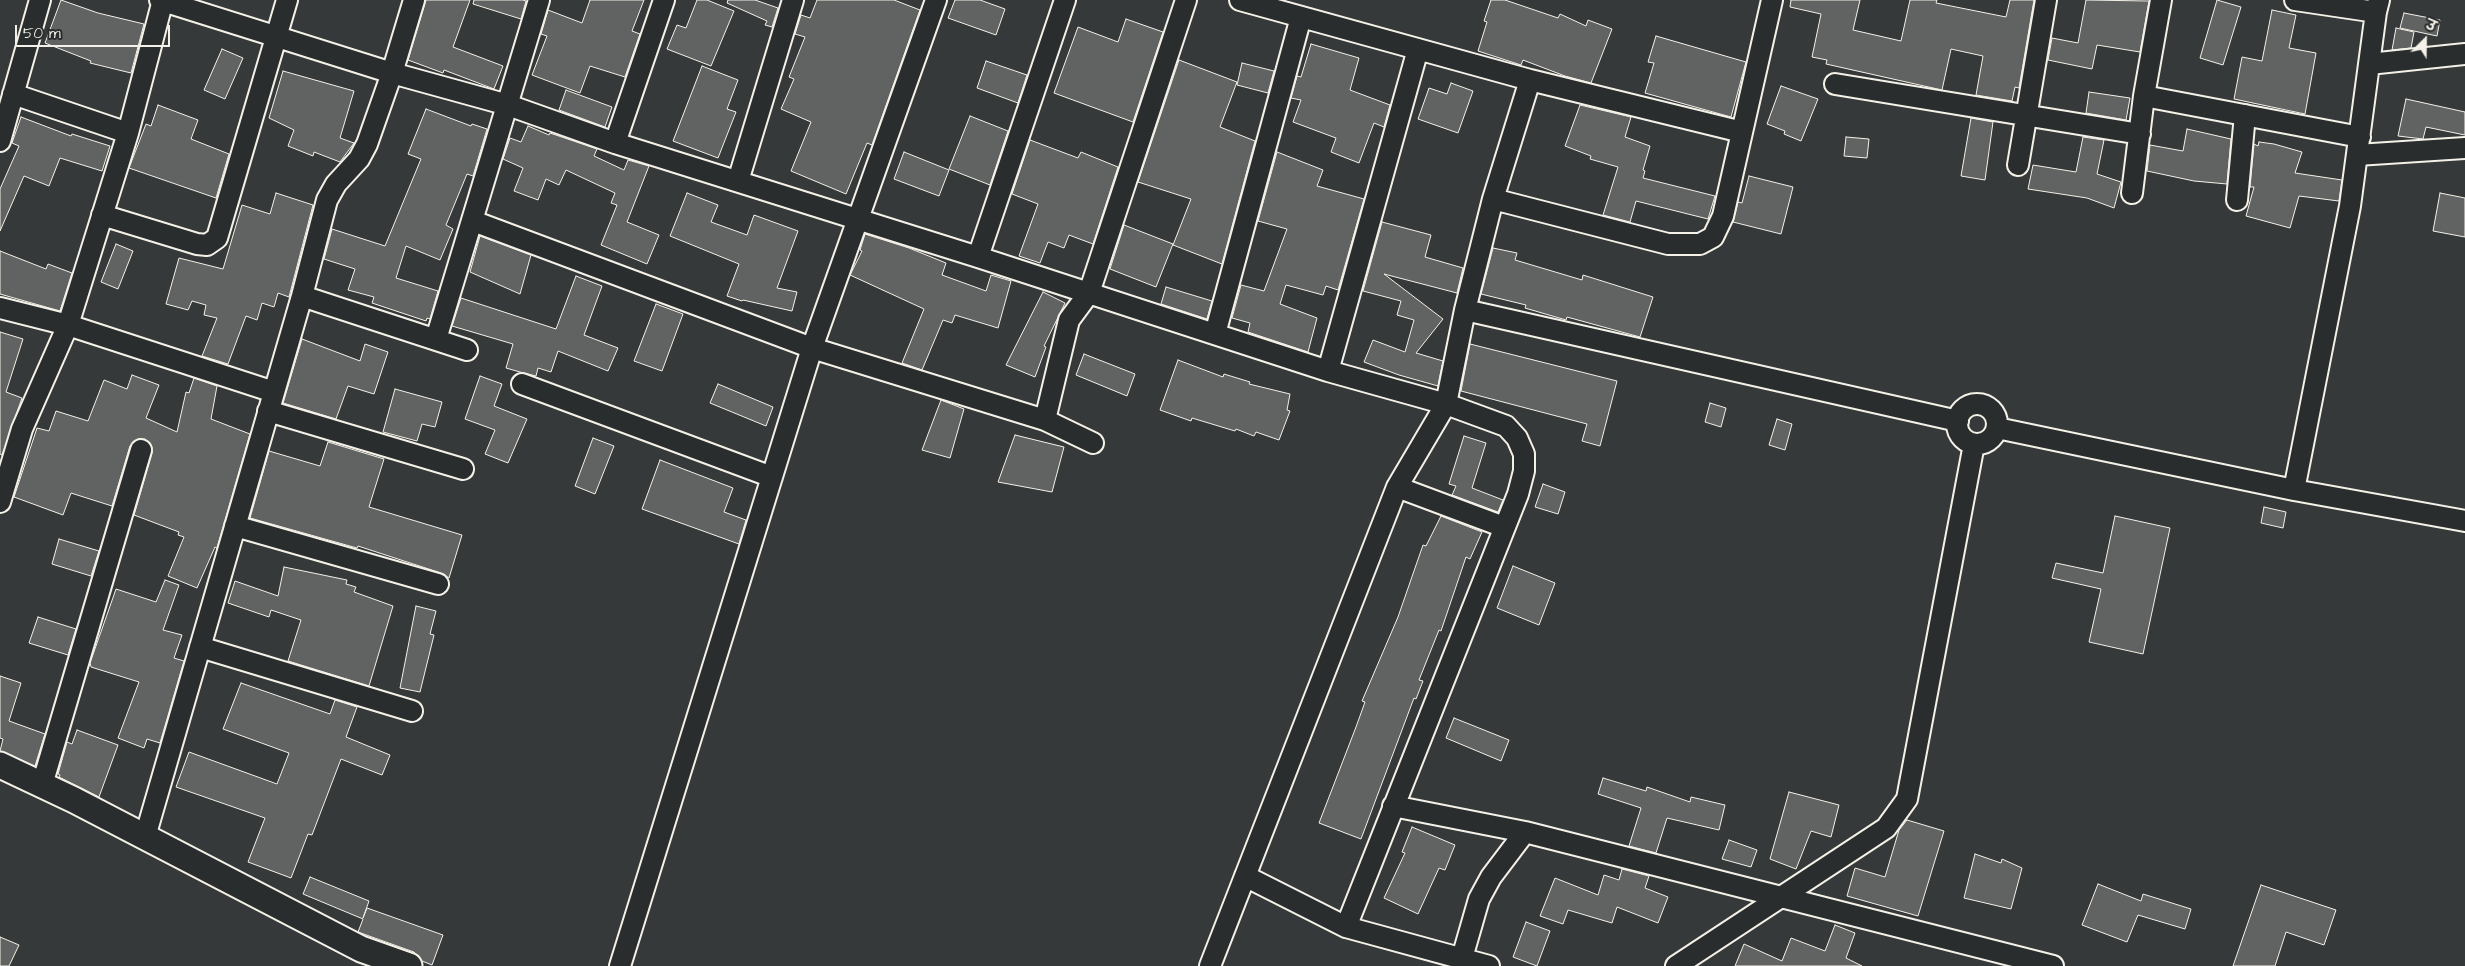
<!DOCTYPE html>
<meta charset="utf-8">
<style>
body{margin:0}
#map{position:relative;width:2465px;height:966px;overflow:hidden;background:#363939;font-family:"Architects Daughter","Playpen Sans Deva",sans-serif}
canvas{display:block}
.north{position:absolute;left:2400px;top:15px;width:50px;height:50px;-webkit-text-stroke:4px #2a2d2e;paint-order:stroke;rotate:23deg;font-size:14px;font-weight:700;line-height:20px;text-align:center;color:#f4f1e8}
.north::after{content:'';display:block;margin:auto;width:18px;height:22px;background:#f4f1e8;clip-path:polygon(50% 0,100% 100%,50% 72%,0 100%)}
.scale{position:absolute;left:15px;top:25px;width:155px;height:22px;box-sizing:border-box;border:2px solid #f4f1e8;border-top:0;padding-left:6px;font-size:15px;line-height:18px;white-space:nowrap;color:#f4f1e8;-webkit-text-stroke:4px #2a2d2e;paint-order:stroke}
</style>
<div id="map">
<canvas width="2465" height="966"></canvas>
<div class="north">उ</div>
<div class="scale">50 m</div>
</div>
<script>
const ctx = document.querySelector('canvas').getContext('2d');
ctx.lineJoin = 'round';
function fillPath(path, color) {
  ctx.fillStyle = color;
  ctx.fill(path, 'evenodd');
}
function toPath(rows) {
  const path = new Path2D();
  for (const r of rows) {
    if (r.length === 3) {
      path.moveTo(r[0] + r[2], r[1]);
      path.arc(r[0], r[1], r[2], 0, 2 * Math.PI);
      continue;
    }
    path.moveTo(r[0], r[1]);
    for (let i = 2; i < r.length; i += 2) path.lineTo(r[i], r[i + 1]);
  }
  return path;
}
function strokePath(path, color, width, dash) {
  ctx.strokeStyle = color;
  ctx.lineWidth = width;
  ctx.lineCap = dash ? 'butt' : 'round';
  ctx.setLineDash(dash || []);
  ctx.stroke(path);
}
const building = toPath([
 [61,0,98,13,144,24,131,73,90,63,91,61,45,43,61,0],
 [426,0,470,0,453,47,503,66,494,89,444,70,443,73,408,60,426,0],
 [474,0,523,0,526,1,521,19,473,4,474,0],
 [590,0,644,0,632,31,640,34,625,77,590,66,580,93,532,75,547,36,541,34,548,10,582,23,590,0],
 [697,0,707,0,734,11,711,66,667,49,677,25,686,28,697,0],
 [728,0,755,0,778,8,772,27,765,25,767,21,727,3,728,0],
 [817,0,894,0,920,10,872,145,867,143,846,194,791,171,811,122,781,109,794,79,789,77,805,37,795,34,801,15,810,18,817,0],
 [955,0,980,0,1005,9,996,35,948,18,955,0],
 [1491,0,1505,0,1558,18,1560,14,1586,26,1588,20,1612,29,1591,83,1565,76,1523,60,1521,65,1478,51,1487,22,1484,21,1491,0],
 [1791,0,1860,0,1853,30,1901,41,1910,0,1937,0,1936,3,2006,17,2010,0,2034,0,2019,88,2015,87,2012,101,1976,95,1983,56,1951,49,1942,90,1826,64,1827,60,1812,57,1821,14,1790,7,1791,0],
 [2086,0,2149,1,2140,52,2097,45,2092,69,2048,60,2052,38,2078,43,2086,0],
 [2217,0,2241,7,2223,65,2200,58,2217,0],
 [2272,10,2296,15,2289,48,2316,53,2305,114,2234,99,2242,57,2262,61,2272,10],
 [2404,13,2440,20,2437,36,2400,28,2404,13],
 [1126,19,1163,32,1133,122,1054,93,1078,27,1118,42,1126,19],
 [2396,28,2414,32,2411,48,2392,50,2396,28],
 [1656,36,1746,62,1731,117,1645,93,1654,63,1648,62,1656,36],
 [1311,44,1359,58,1350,90,1390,105,1384,127,1374,123,1359,163,1331,152,1336,138,1293,122,1301,100,1291,98,1297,76,1301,77,1311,44],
 [222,49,243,58,225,99,204,90,222,49],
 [1179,60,1237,82,1220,127,1255,141,1222,264,1173,245,1191,199,1138,182,1179,60],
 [986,61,1027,75,1018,103,977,88,986,61],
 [1242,63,1274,71,1268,93,1237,85,1242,63],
 [702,66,738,80,727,109,736,112,718,158,673,141,702,66],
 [283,71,354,91,340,138,354,143,340,162,314,152,313,156,288,146,294,130,269,118,283,71],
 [1451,83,1473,91,1458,133,1418,119,1429,88,1447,94,1451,83],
 [1781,86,1818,99,1801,141,1784,134,1785,131,1767,124,1781,86],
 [566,90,612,107,605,127,559,110,566,90],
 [2089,92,2130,98,2126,120,2086,113,2089,92],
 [2406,99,2465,112,2465,135,2426,127,2423,139,2398,136,2406,99],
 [158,105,198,120,191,139,229,154,216,198,129,168,146,124,151,126,158,105],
 [1580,105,1631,117,1625,137,1650,146,1643,170,1645,171,1643,178,1715,196,1708,219,1636,201,1630,222,1603,215,1618,167,1590,159,1591,156,1565,146,1580,105],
 [426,109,471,126,472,124,487,129,473,176,467,174,446,225,453,229,440,260,406,246,396,278,438,291,430,319,427,318,426,321,372,303,374,297,348,290,355,269,324,259,332,229,385,246,421,159,408,154,426,109],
 [970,116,1008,131,990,185,949,169,970,116],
 [21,117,71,136,72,134,110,146,102,171,60,158,49,186,24,176,0,231,0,189,19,146,12,143,21,117],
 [1971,118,1993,122,1985,180,1961,176,1971,118],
 [528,126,549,135,550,133,597,149,594,156,624,170,628,160,649,166,627,222,659,235,647,264,601,245,617,205,611,203,615,193,566,170,559,185,546,179,538,200,514,191,523,168,503,159,510,138,521,142,528,126],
 [2187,129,2231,139,2227,184,2194,181,2147,171,2150,145,2183,151,2187,129],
 [1846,137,1869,139,1867,158,1844,156,1846,137],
 [2083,137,2104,140,2097,174,2121,182,2114,208,2087,198,2028,189,2033,165,2076,172,2083,137],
 [1030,140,1078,158,1081,152,1118,167,1093,244,1069,235,1064,248,1048,242,1040,263,1019,256,1038,204,1012,194,1030,140],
 [2259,142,2274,144,2302,152,2295,173,2342,180,2339,201,2299,196,2290,228,2246,216,2254,187,2250,187,2254,144,2258,146,2259,142],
 [904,152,949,170,939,196,894,179,904,152],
 [1277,152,1323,170,1317,186,1364,199,1338,290,1326,286,1323,295,1286,285,1280,304,1317,318,1308,352,1248,332,1250,323,1232,318,1241,285,1264,291,1287,229,1258,221,1277,152],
 [1749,176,1793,187,1781,234,1733,222,1738,202,1742,203,1749,176],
 [276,193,313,205,289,297,278,293,274,307,262,303,257,320,246,316,228,364,202,356,217,318,204,315,206,305,192,301,188,310,166,304,179,258,223,269,242,205,270,214,276,193],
 [687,193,718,205,711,222,747,235,754,215,798,231,777,288,797,292,792,311,743,300,742,301,727,296,739,264,670,236,687,193],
 [2440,193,2465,198,2465,237,2433,231,2440,193],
 [1382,222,1431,235,1425,257,1463,268,1457,293,1384,274,1443,319,1416,353,1443,361,1438,386,1399,375,1364,362,1373,340,1405,352,1414,320,1397,315,1401,301,1363,291,1382,222],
 [1124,225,1173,244,1156,287,1110,269,1124,225],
 [865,234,909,248,946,263,942,275,986,291,991,275,1011,281,998,328,955,315,952,323,943,320,922,370,902,363,924,309,850,275,862,251,860,250,865,234],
 [480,236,531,255,520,294,470,272,480,236],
 [116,244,133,251,118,289,101,282,116,244],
 [1493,248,1517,253,1515,260,1582,280,1583,275,1653,297,1640,337,1567,317,1566,320,1525,308,1526,305,1481,294,1493,248],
 [0,251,46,269,48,264,72,273,60,311,0,294,0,251],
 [576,276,602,286,584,335,618,348,608,371,558,351,551,372,538,368,536,376,520,372,506,368,513,344,452,326,461,298,556,329,576,276],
 [1166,287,1212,301,1207,319,1161,304,1166,287],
 [1043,292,1065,303,1044,346,1046,347,1035,377,1006,365,1043,292],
 [656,304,683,314,662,371,634,361,656,304],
 [0,332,23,339,6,392,22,398,2,455,0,454,0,332],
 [302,339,360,361,365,344,388,352,374,394,348,386,336,419,283,403,302,339],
 [1470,344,1617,381,1600,446,1582,441,1587,424,1461,391,1470,344],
 [1084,354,1135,374,1127,396,1076,375,1084,354],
 [1178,360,1223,377,1224,374,1250,382,1249,384,1290,394,1287,410,1290,411,1279,440,1256,432,1254,436,1236,429,1235,431,1192,418,1191,421,1160,410,1178,360],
 [132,375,159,385,146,418,177,432,186,392,189,393,194,378,217,386,211,419,250,434,217,548,215,547,197,588,168,576,184,537,178,535,179,532,134,515,152,453,152,447,145,439,138,439,130,446,112,506,71,493,63,515,14,497,37,428,49,431,56,411,88,421,104,380,127,389,132,375],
 [480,376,502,384,494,406,527,419,508,463,485,454,495,430,465,419,480,376],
 [718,384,773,407,766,426,710,403,718,384],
 [395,389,442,402,435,427,422,424,417,441,383,432,395,389],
 [941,400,964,409,950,458,922,450,941,400],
 [1710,403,1726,408,1721,427,1705,422,1710,403],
 [1777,419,1792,424,1785,450,1769,445,1777,419],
 [1015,435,1064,447,1052,492,998,482,1015,435],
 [1464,436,1486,443,1472,488,1503,500,1498,512,1452,495,1456,486,1449,484,1464,436],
 [593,438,614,446,595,494,575,486,593,438],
 [328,442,384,459,369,507,462,535,449,578,441,573,358,546,357,548,250,518,269,451,320,466,328,442],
 [660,460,733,488,724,512,746,520,739,544,642,509,660,460],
 [1543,484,1565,492,1558,514,1535,507,1543,484],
 [2264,507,2286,512,2283,528,2261,523,2264,507],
 [1441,516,1482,532,1470,559,1466,557,1441,631,1439,630,1419,680,1423,681,1416,699,1414,698,1361,839,1319,823,1356,727,1365,702,1362,701,1398,617,1423,545,1426,546,1441,516],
 [2115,516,2170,528,2143,654,2089,642,2101,589,2052,578,2056,563,2103,573,2115,516],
 [59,539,99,551,91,576,52,564,59,539],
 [1513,566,1555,583,1539,625,1497,608,1513,566],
 [284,567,347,580,346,584,356,587,354,592,393,606,369,686,288,661,301,620,271,610,269,617,228,603,235,581,278,596,284,567],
 [165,580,179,585,163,630,182,635,174,658,184,661,160,743,147,739,144,748,118,738,139,682,91,667,90,663,116,589,156,602,165,580],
 [416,606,436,611,430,634,434,635,420,692,400,688,416,606],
 [38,617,76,629,68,655,29,643,38,617],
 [0,676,21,683,9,721,45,734,35,766,0,751,3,739,0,738,0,676],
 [241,683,330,714,335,700,357,707,346,737,390,755,382,775,341,759,312,835,308,834,291,878,248,862,265,818,176,787,189,752,277,784,289,753,223,729,241,683],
 [1454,718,1509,740,1501,761,1446,738,1454,718],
 [77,730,118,745,99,797,59,777,60,775,58,774,67,742,72,744,77,730],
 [1603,778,1646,791,1647,787,1690,802,1691,797,1725,805,1719,830,1667,818,1656,853,1629,846,1641,808,1598,794,1603,778],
 [1789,792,1839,805,1831,837,1811,831,1796,869,1770,859,1789,792],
 [1907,820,1944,831,1918,916,1847,896,1855,868,1885,877,1899,830,1907,820],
 [1412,827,1455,845,1445,870,1439,868,1418,914,1384,898,1405,853,1402,852,1412,827],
 [1729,840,1757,850,1751,867,1722,859,1729,840],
 [1975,854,2001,863,2002,859,2022,868,2011,909,1964,898,1975,854],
 [1622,869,1649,876,1645,888,1668,897,1658,923,1617,907,1612,923,1568,910,1563,924,1540,916,1555,878,1598,895,1604,875,1619,880,1622,869],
 [310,877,369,901,363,918,367,908,443,935,432,965,422,961,414,952,358,932,363,919,303,894,310,877],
 [2098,884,2141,901,2143,894,2191,909,2185,929,2138,915,2127,942,2082,925,2098,884],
 [2261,885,2336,910,2324,945,2286,932,2275,966,2233,966,2261,885],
 [1526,922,1550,931,1537,966,1513,957,1526,922],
 [1835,925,1855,933,1846,958,1862,966,1735,966,1744,944,1782,961,1791,938,1825,951,1835,925],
 [0,937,19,945,9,966,0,966,0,937]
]);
const minor = toPath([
 [160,0,392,73,508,105,615,143],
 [664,0,615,143,978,257,1328,371,1446,404,1506,426,1517,438,1524,454,1524,471,1518,494,1346,927],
 [2295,0,2376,12,2379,0],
 [2369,64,2465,54],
 [1530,80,1742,132],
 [1835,84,2140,134],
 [13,94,128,133],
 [2144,96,2360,137],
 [0,141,40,0],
 [2357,155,2465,148],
 [2018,165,2046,0],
 [738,181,793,0],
 [2132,193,2144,96,2161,0],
 [1493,199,1668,244,1700,244,1713,237,1723,216,1772,0],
 [2237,200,2245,115],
 [102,215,197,244,207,245,217,238,287,0],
 [473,221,812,348,1045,420,1093,443],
 [978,257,1065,0],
 [302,296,467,350],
 [0,308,68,325,274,392],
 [1465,310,1958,421],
 [1215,334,1301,17],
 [436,339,539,0],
 [1328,371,1418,49],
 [522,384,772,477],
 [1977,424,20],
 [268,411,463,469],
 [1045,420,1069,320,1089,293,1186,0],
 [1997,428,2294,490,2465,521],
 [1397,487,1504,527],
 [2294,490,2350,206,2376,12],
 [0,502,22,429,68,325,128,133,163,0],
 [235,526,438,584],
 [200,647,412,711],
 [42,785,141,450],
 [1393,806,1525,832,2053,966],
 [145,837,302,296,327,200,336,184,359,159,367,144,392,73,414,0],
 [1245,876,1346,927,1489,966],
 [1462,958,1479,899,1491,877,1525,832],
 [620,966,812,348,936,0],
 [1210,966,1397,487,1446,404,1465,310,1493,199,1530,80,1240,0],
 [1676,966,1886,828,1907,799,1974,444]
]);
const tertiary = toPath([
 [0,765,74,800,361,949,409,966]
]);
fillPath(building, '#616362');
strokePath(building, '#f4f1e8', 1);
strokePath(minor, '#f4f1e8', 24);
strokePath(tertiary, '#f4f1e8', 29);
strokePath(minor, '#2a2d2e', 20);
strokePath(tertiary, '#2a2d2e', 25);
</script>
